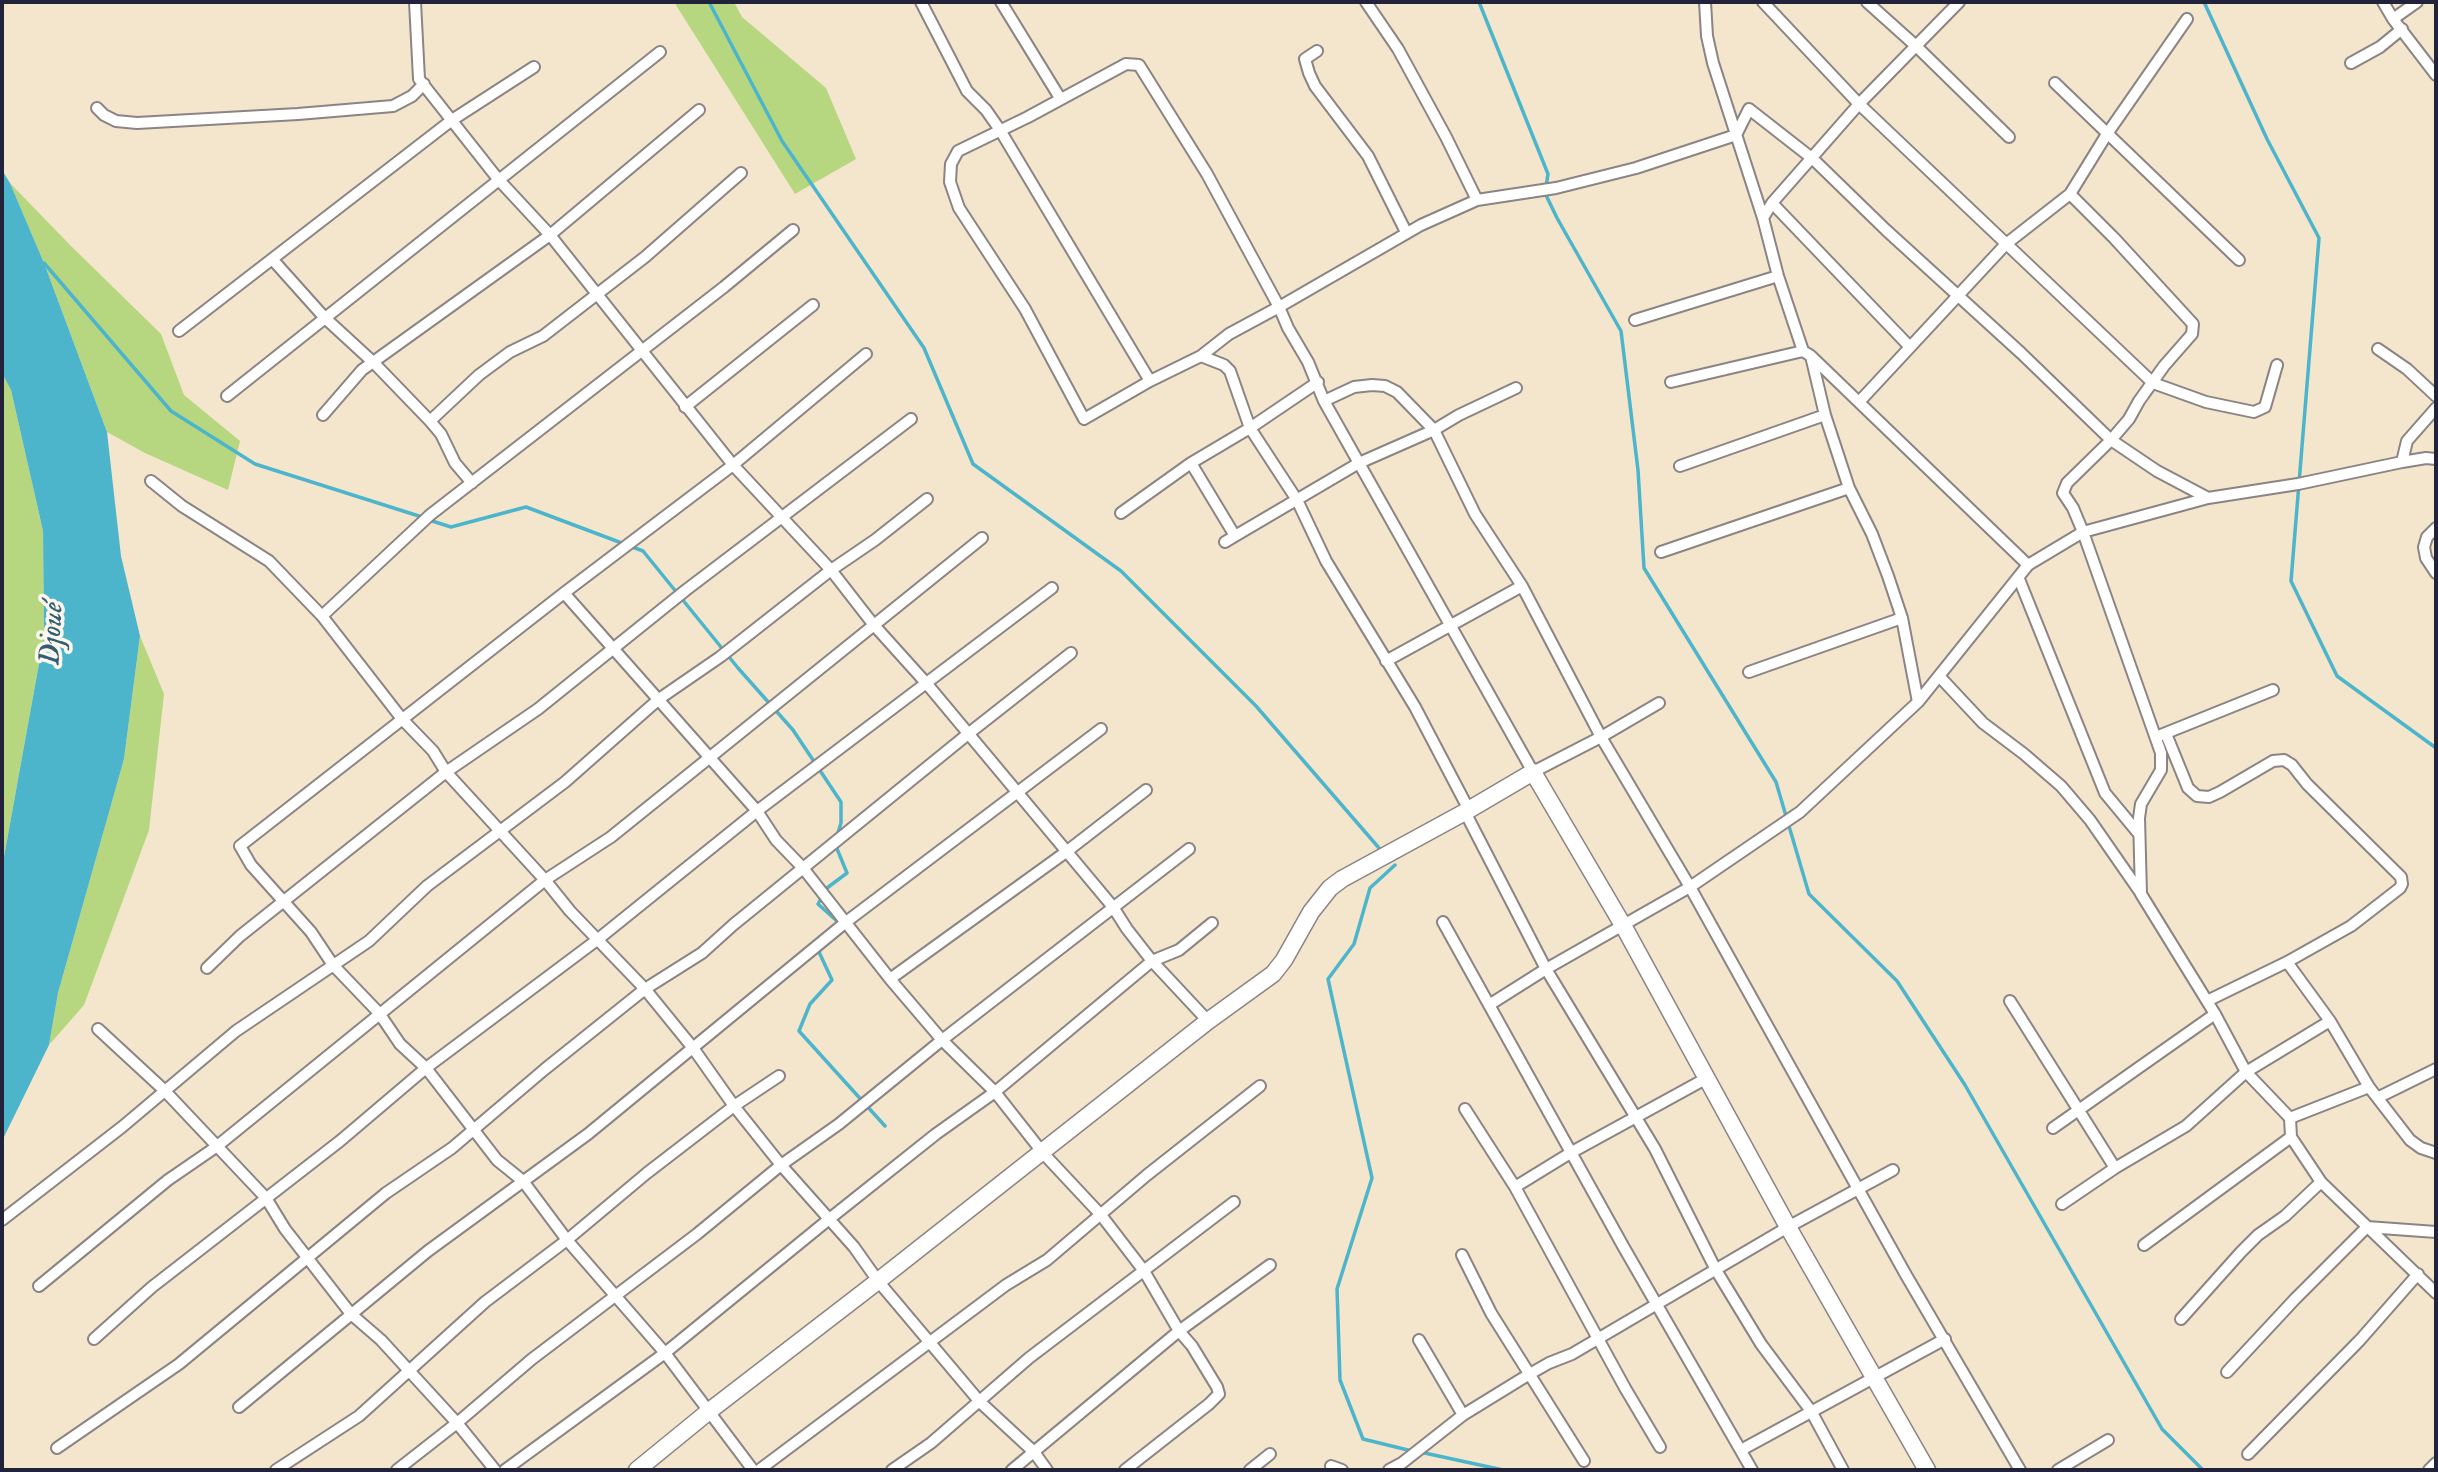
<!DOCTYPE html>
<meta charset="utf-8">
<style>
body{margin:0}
#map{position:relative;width:2438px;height:1472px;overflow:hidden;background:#f4e6cd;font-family:"IM FELL English",serif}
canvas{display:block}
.frame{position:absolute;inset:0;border:4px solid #22223b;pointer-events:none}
</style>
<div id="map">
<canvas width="2438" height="1472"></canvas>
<div class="frame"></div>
</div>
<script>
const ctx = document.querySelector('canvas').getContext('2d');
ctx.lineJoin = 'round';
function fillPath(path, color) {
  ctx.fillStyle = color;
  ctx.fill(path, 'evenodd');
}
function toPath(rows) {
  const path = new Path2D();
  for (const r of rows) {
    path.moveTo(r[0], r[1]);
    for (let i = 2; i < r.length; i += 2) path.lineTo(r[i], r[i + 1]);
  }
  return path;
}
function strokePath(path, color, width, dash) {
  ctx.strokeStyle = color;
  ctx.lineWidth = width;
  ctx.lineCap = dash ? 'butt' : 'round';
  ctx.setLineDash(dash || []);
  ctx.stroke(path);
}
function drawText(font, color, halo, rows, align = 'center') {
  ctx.font = font + ' "IM FELL English",serif';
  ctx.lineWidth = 7;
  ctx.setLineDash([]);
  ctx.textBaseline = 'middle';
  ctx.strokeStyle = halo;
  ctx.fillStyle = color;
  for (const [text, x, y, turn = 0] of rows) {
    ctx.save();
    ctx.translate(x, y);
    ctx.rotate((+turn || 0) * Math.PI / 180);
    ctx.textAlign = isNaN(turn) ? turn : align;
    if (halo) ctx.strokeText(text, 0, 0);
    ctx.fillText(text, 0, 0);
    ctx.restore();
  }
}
const green = toPath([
 [674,2,734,2,742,17,826,88,856,159,795,194],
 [10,183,70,245,161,334,184,395,240,441,228,490,145,453,107,432,44,263],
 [2,373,11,390,43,531,44,636,2,868],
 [140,636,164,694,149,830,84,1005,49,1045,58,993,124,759]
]);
const water = toPath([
 [2,170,10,183,44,263,107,432,121,556,140,636,124,759,58,993,49,1045,2,1141,2,868,44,636,43,531,11,390,2,373]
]);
const stream = toPath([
 [709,2,782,141,924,348,973,464,1121,571,1256,706,1379,848],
 [1479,2,1548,174,1545,193,1557,218,1621,331,1638,470,1644,568,1776,782,1809,894,1897,981,1965,1085,2162,1429,2203,1470],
 [2204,2,2267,139,2319,238,2291,581,2337,676,2436,748],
 [44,263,171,411,255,464,422,517],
 [429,520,451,527,526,507,643,551,738,668,793,730,841,802,841,823,837,836],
 [835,844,847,873,827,888,818,904,838,922,837,924],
 [1395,865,1370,888,1354,944,1328,979,1372,1178,1337,1289,1340,1380,1363,1439,1412,1451],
 [821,948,819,952,832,980,810,1004,799,1031,885,1126],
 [1420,1452,1503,1470]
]);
const street = toPath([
 [415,2,419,79,498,179,550,235,733,465,831,570,873,624,927,684,1113,907,1127,929,1152,961,1208,1021],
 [921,2,967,91,986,110,1000,130,1150,381],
 [1001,2,1060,98],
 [1366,2,1398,49,1446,137,1477,200],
 [1763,2,1859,104,2153,383,2206,402,2254,412,2265,407,2277,365],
 [1867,2,1916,46,2009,137],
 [2383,2,2393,19,2436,75],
 [2393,19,2417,2],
 [1317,51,1305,59,1309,73,1315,86,1368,156,1406,232],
 [2351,63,2380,47,2402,29],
 [2055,83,2239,260],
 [97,108,104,115,116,121,137,123,298,114,393,106,412,96,424,84],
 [2070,194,2114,238,2193,324,2192,334,2164,366,2139,401,2129,419,2111,440,2067,483,2063,493,2073,508,2083,532,2161,753,2161,770,2141,804,2139,818,2141,894,2215,1014,2246,1072,2290,1118,2291,1137,2321,1182,2436,1293],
 [1772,203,1910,347],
 [1763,218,1772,203,1859,104,1959,2],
 [273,260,324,317,374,363,430,421,441,434,455,463,472,483],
 [1635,320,1778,276],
 [179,331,452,120,534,67],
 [2378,349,2407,369,2436,396],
 [1201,356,1224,365,1230,371,1250,428,1297,500,1326,561,1415,707,1469,810],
 [1811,356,2028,565],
 [1671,382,1803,351],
 [227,396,660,52],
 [1324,401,1354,387,1372,385,1385,386,1397,392,1434,430,1475,514,1522,586,1601,737,1690,887,1906,1275,2020,1470],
 [1859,402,2006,244,2070,194,2107,134,2187,19],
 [685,407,813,305],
 [323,415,362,370,550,235,699,110],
 [430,421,479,375,510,352,543,336,645,257,741,173],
 [2402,462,2407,441,2436,408],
 [1191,463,1235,536,1225,542],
 [1680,466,1825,415],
 [151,481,182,506,269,561,322,616,402,719,433,751,446,772,545,880,570,911,645,989,693,1048,734,1106,781,1165,854,1247,878,1281,980,1402,1034,1452,1047,1470],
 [1121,513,1191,463,1250,428,1318,382],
 [2436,528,2427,537,2424,547,2426,558,2436,573],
 [1235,536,1359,463,1434,430,1459,415,1516,388],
 [1661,552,1849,488],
 [2019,579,2105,793,2139,834],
 [564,593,757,811,776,840,803,868,890,979,942,1040,995,1092,1043,1153,1101,1215,1144,1271,1179,1331,1192,1346,1217,1387,1219,1394,1209,1404,1125,1470],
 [322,616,430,515,724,287,793,230],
 [1386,661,1522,586],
 [1749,672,1902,618],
 [1939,676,1983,723,2024,754,2061,786,2090,820,2140,892],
 [1918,702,2028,565,2083,532,2208,498,2298,484,2402,462,2426,458,2436,459],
 [1659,703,1601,737,1533,772,1324,401,1308,362,1288,328,1279,307,1207,174,1139,65,1126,64,1028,117,958,151,951,164,950,182,959,208,1025,309,1084,419,1150,381,1201,356,1229,334,1279,307,1421,225,1477,200,1556,188,1636,168,1736,135,1749,109,1813,159,1886,230,2021,353,2111,440,2157,471,2208,498],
 [2166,734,2188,788,2197,796,2209,797,2220,792,2273,761,2284,760,2292,765,2307,784,2401,877,2402,884,2400,888,2351,926,2287,962],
 [2161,735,2273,690],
 [1465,812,1546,969,1655,1149,1716,1270,1761,1344,1811,1411,1843,1470],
 [1443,922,1623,1246,1752,1470],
 [207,968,240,936,446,772,538,709,686,590,911,419],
 [890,979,1066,852,1146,790],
 [2010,1001,2115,1168],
 [2207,1001,2287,962,2330,1021,2369,1087,2410,1140,2421,1148,2436,1153],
 [1489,1005,1546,969,1690,887,1800,812,1918,702,1902,618,1888,576,1872,534,1849,488,1825,415,1811,356,1803,351,1778,276,1763,218,1713,63,1707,36,1705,2],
 [98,1029,164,1090,266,1198,285,1229,351,1314,381,1340,457,1423,495,1470],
 [2379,1097,2436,1069],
 [1465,1109,1515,1187,1625,1388,1660,1447],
 [2290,1118,2369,1087],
 [2053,1128,2215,1014],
 [1515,1187,1572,1152,1707,1078],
 [2062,1204,2115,1168,2186,1126,2246,1072,2330,1021],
 [2,1220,122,1127,236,1031,369,941,427,886,565,782,659,699,720,657,831,570,875,540,927,499],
 [2144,1245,2291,1137],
 [1462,1255,1491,1313,1584,1461],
 [39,1286,168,1180,216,1147,545,880,611,837,982,538],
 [2181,1319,2241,1252,2258,1235,2285,1216,2321,1182],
 [94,1339,152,1287,340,1141,426,1068,597,940,757,811,1052,588],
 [1419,1340,1463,1415],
 [2227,1372,2295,1299,2367,1227,2436,1232],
 [239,1407,428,1251,588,1134,846,922,1101,729],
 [57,1448,179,1364,386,1193,452,1148,545,1069,645,989,702,953,733,925,968,734,1071,653],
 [1741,1450,1945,1339],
 [2248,1454,2360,1340,2418,1274],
 [1331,1466,1342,1470],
 [276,1470,359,1416,485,1302,567,1240,647,1173,734,1106,779,1076],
 [397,1470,457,1423,532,1359,697,1234,781,1165,839,1124,942,1040,1189,849],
 [505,1470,665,1353,828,1220,936,1134,995,1092,1152,961,1179,950,1212,923],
 [753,1470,665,1353,567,1240,523,1181,497,1160,426,1068,400,1044,379,1013,333,965,311,932,251,865,240,846,564,593,733,465,866,354],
 [759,1470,1006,1285,1047,1260,1147,1175,1260,1086],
 [892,1470,931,1443,1029,1358,1234,1202],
 [1012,1470,1179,1331,1270,1265],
 [1250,1470,1270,1454],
 [1389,1470,1402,1463,1463,1415,1528,1375,1549,1363,1572,1354,1788,1227,1893,1170],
 [2058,1470,2108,1440],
 [2429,1470,2436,1463]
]);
const secondary = toPath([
 [637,1470,708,1412,878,1281,1208,1021,1273,974,1284,960,1311,912,1330,888,1342,879,1465,812,1533,772,1624,927,1788,1227,1927,1470]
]);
const waterNames = [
 ["Djoué",54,634,-87]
];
fillPath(green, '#b6d77f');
fillPath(water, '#4db5cb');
strokePath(stream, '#4db5cb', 3.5);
strokePath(street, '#8b8484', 14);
strokePath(secondary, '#8b8484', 19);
strokePath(street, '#fff', 10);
strokePath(secondary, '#fff', 16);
drawText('italic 30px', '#335d75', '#fbf7ec', waterNames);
</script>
